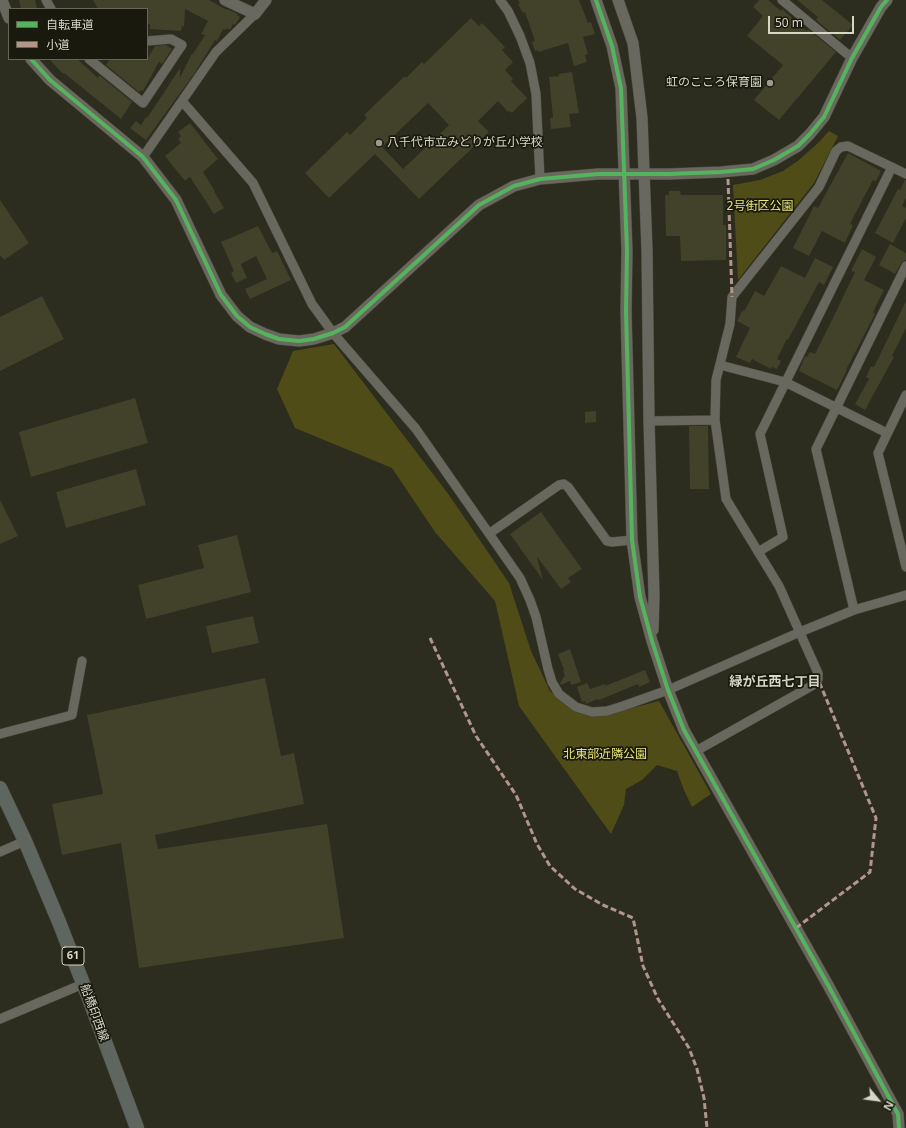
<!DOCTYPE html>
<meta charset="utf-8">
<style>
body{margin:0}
#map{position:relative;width:906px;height:1128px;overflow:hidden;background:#2c2c1f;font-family:"Noto Sans","Noto Sans JP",sans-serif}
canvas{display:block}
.legend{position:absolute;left:8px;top:8px;width:140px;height:52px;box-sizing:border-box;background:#19190e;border:1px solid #656558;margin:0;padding:5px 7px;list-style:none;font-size:12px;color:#d7d7c8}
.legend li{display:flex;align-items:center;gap:8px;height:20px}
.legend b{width:20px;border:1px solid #656558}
.north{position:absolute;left:858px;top:1080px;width:40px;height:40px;-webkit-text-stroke:3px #19190e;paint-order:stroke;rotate:119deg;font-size:11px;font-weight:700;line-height:16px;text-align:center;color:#d7d7c8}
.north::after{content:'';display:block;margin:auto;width:14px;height:18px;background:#d7d7c8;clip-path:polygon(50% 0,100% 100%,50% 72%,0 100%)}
.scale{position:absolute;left:768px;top:16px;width:86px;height:18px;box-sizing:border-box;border:2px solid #d7d7c8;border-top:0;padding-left:5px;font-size:12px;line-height:14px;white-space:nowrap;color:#d7d7c8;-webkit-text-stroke:3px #19190e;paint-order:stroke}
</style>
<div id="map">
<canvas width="906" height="1128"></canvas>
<ul class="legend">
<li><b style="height:5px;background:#56b35d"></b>自転車道</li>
<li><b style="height:5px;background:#b2968c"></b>小道</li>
</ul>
<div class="north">N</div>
<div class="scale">50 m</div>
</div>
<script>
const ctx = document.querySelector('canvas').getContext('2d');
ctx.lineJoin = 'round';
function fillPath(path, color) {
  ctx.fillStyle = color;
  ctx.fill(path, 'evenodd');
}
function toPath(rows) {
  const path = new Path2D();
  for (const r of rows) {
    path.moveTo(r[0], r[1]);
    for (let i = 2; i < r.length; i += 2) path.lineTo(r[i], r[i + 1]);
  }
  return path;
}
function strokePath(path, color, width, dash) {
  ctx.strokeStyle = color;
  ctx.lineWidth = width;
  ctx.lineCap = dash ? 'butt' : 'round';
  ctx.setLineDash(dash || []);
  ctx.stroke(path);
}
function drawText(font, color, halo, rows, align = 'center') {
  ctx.font = font + ' "Noto Sans","Noto Sans JP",sans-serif';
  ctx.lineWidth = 3.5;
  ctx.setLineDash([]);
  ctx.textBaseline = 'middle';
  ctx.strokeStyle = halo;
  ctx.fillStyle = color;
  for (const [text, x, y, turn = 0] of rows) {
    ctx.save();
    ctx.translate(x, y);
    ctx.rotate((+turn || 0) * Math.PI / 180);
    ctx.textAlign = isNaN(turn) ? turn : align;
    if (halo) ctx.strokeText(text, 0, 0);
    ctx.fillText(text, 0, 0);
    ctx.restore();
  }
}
const green = toPath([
 [829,131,838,136,814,183,738,280,733,185,760,180,783,171,799,160,819,142],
 [334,344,449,495,509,583,531,651,550,691,575,711,589,716,605,715,659,701,711,794,692,807,684,790,677,771,657,765,642,780,626,789,624,805,611,834,519,706,495,601,435,532,392,468,295,428,277,389,293,351]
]);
const building = toPath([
 [19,0,35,0,37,9,21,9],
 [93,0,209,0,227,10,227,9,238,14,237,15,240,17,235,25,233,24,230,30,227,28,226,30,223,29,217,41,215,40,194,74,146,140,130,128,136,121,141,125,146,117,147,118,180,68,180,78,192,53,193,54,205,35,201,34,208,21,185,9,184,26,182,26,181,31,150,29,150,24,147,24,147,9,98,9],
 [518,0,579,0,588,23,591,22,595,34,583,37,588,54,585,55,587,62,574,66,568,43,538,52,538,50,535,51,532,42,535,41,525,12,523,13,518,4,520,3],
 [759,0,768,0,781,11,782,9,807,31,808,29,836,52,779,120,754,100,783,65,747,36,763,16,753,7],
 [797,0,822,0,853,25,840,40,816,20,818,17],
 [471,18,479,26,482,23,505,47,502,50,513,62,505,70,513,79,511,81,527,98,512,113,509,111,508,112,498,101,478,121,489,132,419,199,375,154,329,198,305,173,347,132,350,135,367,118,364,115,405,76,406,78,422,62,424,64],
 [428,103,449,125,403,169,382,147],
 [166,45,172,49,162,64,159,62,143,91,141,90,139,92,106,65,110,59,147,59,155,46],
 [49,59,77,59,98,78,99,75,132,102,121,119,64,73,63,74],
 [572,72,579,113,569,114,571,127,551,129,550,118,553,118,549,77,559,76,559,74],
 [190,123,218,159,203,172,215,191,214,191,224,208,214,214,190,177,185,181,165,156,181,143,178,139,181,136,178,132],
 [848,153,881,171,876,181,873,180,855,214,850,224,853,225,845,243,822,231,809,256,793,248,814,206,818,208],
 [905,180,906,180,906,198,902,206,906,208,906,218,893,243,875,233,898,189,900,190],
 [669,191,680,191,681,195,723,195,723,225,726,225,726,260,681,261,680,236,666,236,665,195,669,195],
 [0,200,29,243,4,260,0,255],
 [258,226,272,253,277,251,291,280,250,299,245,289,267,279,256,256,241,264,247,278,236,283,231,273,234,271,221,242],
 [890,244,906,253,906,260,901,263,895,274,879,265],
 [862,249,876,257,864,280,884,290,873,312,875,314,846,370,847,370,837,390,799,371,805,356,807,357,810,352,815,354,832,320,855,272,851,271],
 [815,258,833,267,824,285,819,282,788,340,787,339,777,359,781,361,777,369,772,367,771,369,752,359,750,363,736,357,750,328,737,321,743,310,744,311,746,308,755,291,764,296,781,266,805,278],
 [42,296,64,339,0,371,0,317],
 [906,301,906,328,892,356,894,357,865,410,855,404,869,379,866,377,871,366,874,367],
 [135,398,148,443,31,477,19,432],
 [596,411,596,422,585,423,585,412],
 [689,426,708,426,709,489,690,489],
 [136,469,146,505,66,528,56,492],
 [0,500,18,536,0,544],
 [541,512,582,569,568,578,571,582,561,589,537,557,543,580,510,534],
 [237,535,251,592,146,619,138,585,204,568,198,545],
 [253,616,259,643,212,653,206,626],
 [570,649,581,682,571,685,570,681,561,685,560,683,565,675,563,671,564,670,558,654],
 [645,670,650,682,639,687,638,684,599,700,598,699,586,704,585,701,582,702,577,687,587,683,590,689,605,684,605,686],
 [265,678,281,756,294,753,304,804,155,835,158,849,327,824,344,938,139,968,121,843,62,855,52,804,103,794,87,715]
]);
const minor = toPath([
 [46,0,51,9],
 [500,0,508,11,520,36,530,63,536,94,540,179],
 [782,0,852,58],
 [89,59,143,103,182,45,171,39,147,41],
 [182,101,253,183,312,304,333,333,416,429,520,578,530,600,536,617,548,669,552,682,559,694,576,707,592,712,607,711,623,706,668,690,800,632,854,610,906,595],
 [143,157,216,52,255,14],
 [720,365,785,382,887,433],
 [906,395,878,453,906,567],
 [649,421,715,420],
 [490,533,559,485,564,484,568,487,607,541,612,542,632,540],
 [758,552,783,537,760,434,892,167],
 [854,610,816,449,906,266],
 [0,734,72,715,82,661],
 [696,751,815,684,818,679,818,673,779,586,726,499,715,420,716,380,730,324,732,297,819,187,836,151,841,147,848,146,906,174],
 [0,852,25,841],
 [0,1019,83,984]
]);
const tertiary = toPath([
 [2,0,9,18],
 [225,0,255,14,266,0],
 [596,0,612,46,621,88,627,251,626,311,632,540,640,597,652,641,668,690,684,730,828,985,898,1114,899,1128],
 [618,0,633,43,642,118,647,250,649,421,654,596,653,630],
 [31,59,50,80,143,157,176,200,221,295,237,316,250,327,265,334,279,339,299,341,314,339,333,333,345,327,479,205,514,186,540,179,598,174,669,174,721,172,753,169,774,160,798,146,810,134,824,117,852,58,881,7,887,0]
]);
const primary = toPath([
 [0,788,25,841,59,922,88,996,137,1128]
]);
const quiet = toPath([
 [728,179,732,297],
 [430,638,476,736,516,795,537,844,550,866,575,889,603,905,633,918,643,966,658,999,689,1048,697,1069,704,1098,707,1128],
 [796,928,870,872,876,818,818,679]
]);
const cycleway = toPath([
 [596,0,612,46,621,88,627,251,626,311,632,540,640,597,652,641,668,690,684,730,828,985,898,1114,899,1128],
 [31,59,50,80,143,157,176,200,221,295,237,316,250,327,265,334,279,339,299,341,314,339,333,333,345,327,479,205,514,186,540,179,598,174,669,174,721,172,753,169,774,160,798,146,810,134,824,117,852,58,881,7,887,0]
]);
const markers = [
 [770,83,4,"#9b9b8d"],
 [379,143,4,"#9b9b8d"]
];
const shields = [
 [73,956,22]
];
const shieldNames = [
 ["61",73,956]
];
const poiNames = [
 ["虹のこころ保育園",762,83],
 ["八千代市立みどりが丘小学校",387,143,"left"]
];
const parkNames = [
 ["2号街区公園",760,207],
 ["北東部近隣公園",605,755]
];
const streetNames = [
 ["船橋印西線",94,1013,70]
];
const neighbourhoodNames = [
 ["緑が丘西七丁目",775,682]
];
fillPath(green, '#4f4c18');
fillPath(building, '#424129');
strokePath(minor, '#47473b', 10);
strokePath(tertiary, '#47473b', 12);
strokePath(primary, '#47473b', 15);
strokePath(minor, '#68685e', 9);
strokePath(tertiary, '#68685e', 11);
strokePath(primary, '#5f6660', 14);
strokePath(quiet, '#b2968c', 3, [6, 3]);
strokePath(cycleway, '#56b35d', 4);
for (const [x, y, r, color] of markers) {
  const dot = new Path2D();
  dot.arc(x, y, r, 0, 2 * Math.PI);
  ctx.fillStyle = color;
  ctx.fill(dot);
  strokePath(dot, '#19190e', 1.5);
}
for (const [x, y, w] of shields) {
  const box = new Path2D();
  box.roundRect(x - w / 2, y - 9, w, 18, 3);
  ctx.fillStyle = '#19190e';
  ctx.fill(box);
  strokePath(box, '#d7d7c8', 1);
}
drawText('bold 11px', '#d7d7c8', null, shieldNames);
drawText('12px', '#d7d7c8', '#19190e', poiNames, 'right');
drawText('12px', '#e9e577', '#19190e', parkNames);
drawText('12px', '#d7d7c8', '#19190e', streetNames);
drawText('bold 13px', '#d7d7c8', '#19190e', neighbourhoodNames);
</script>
